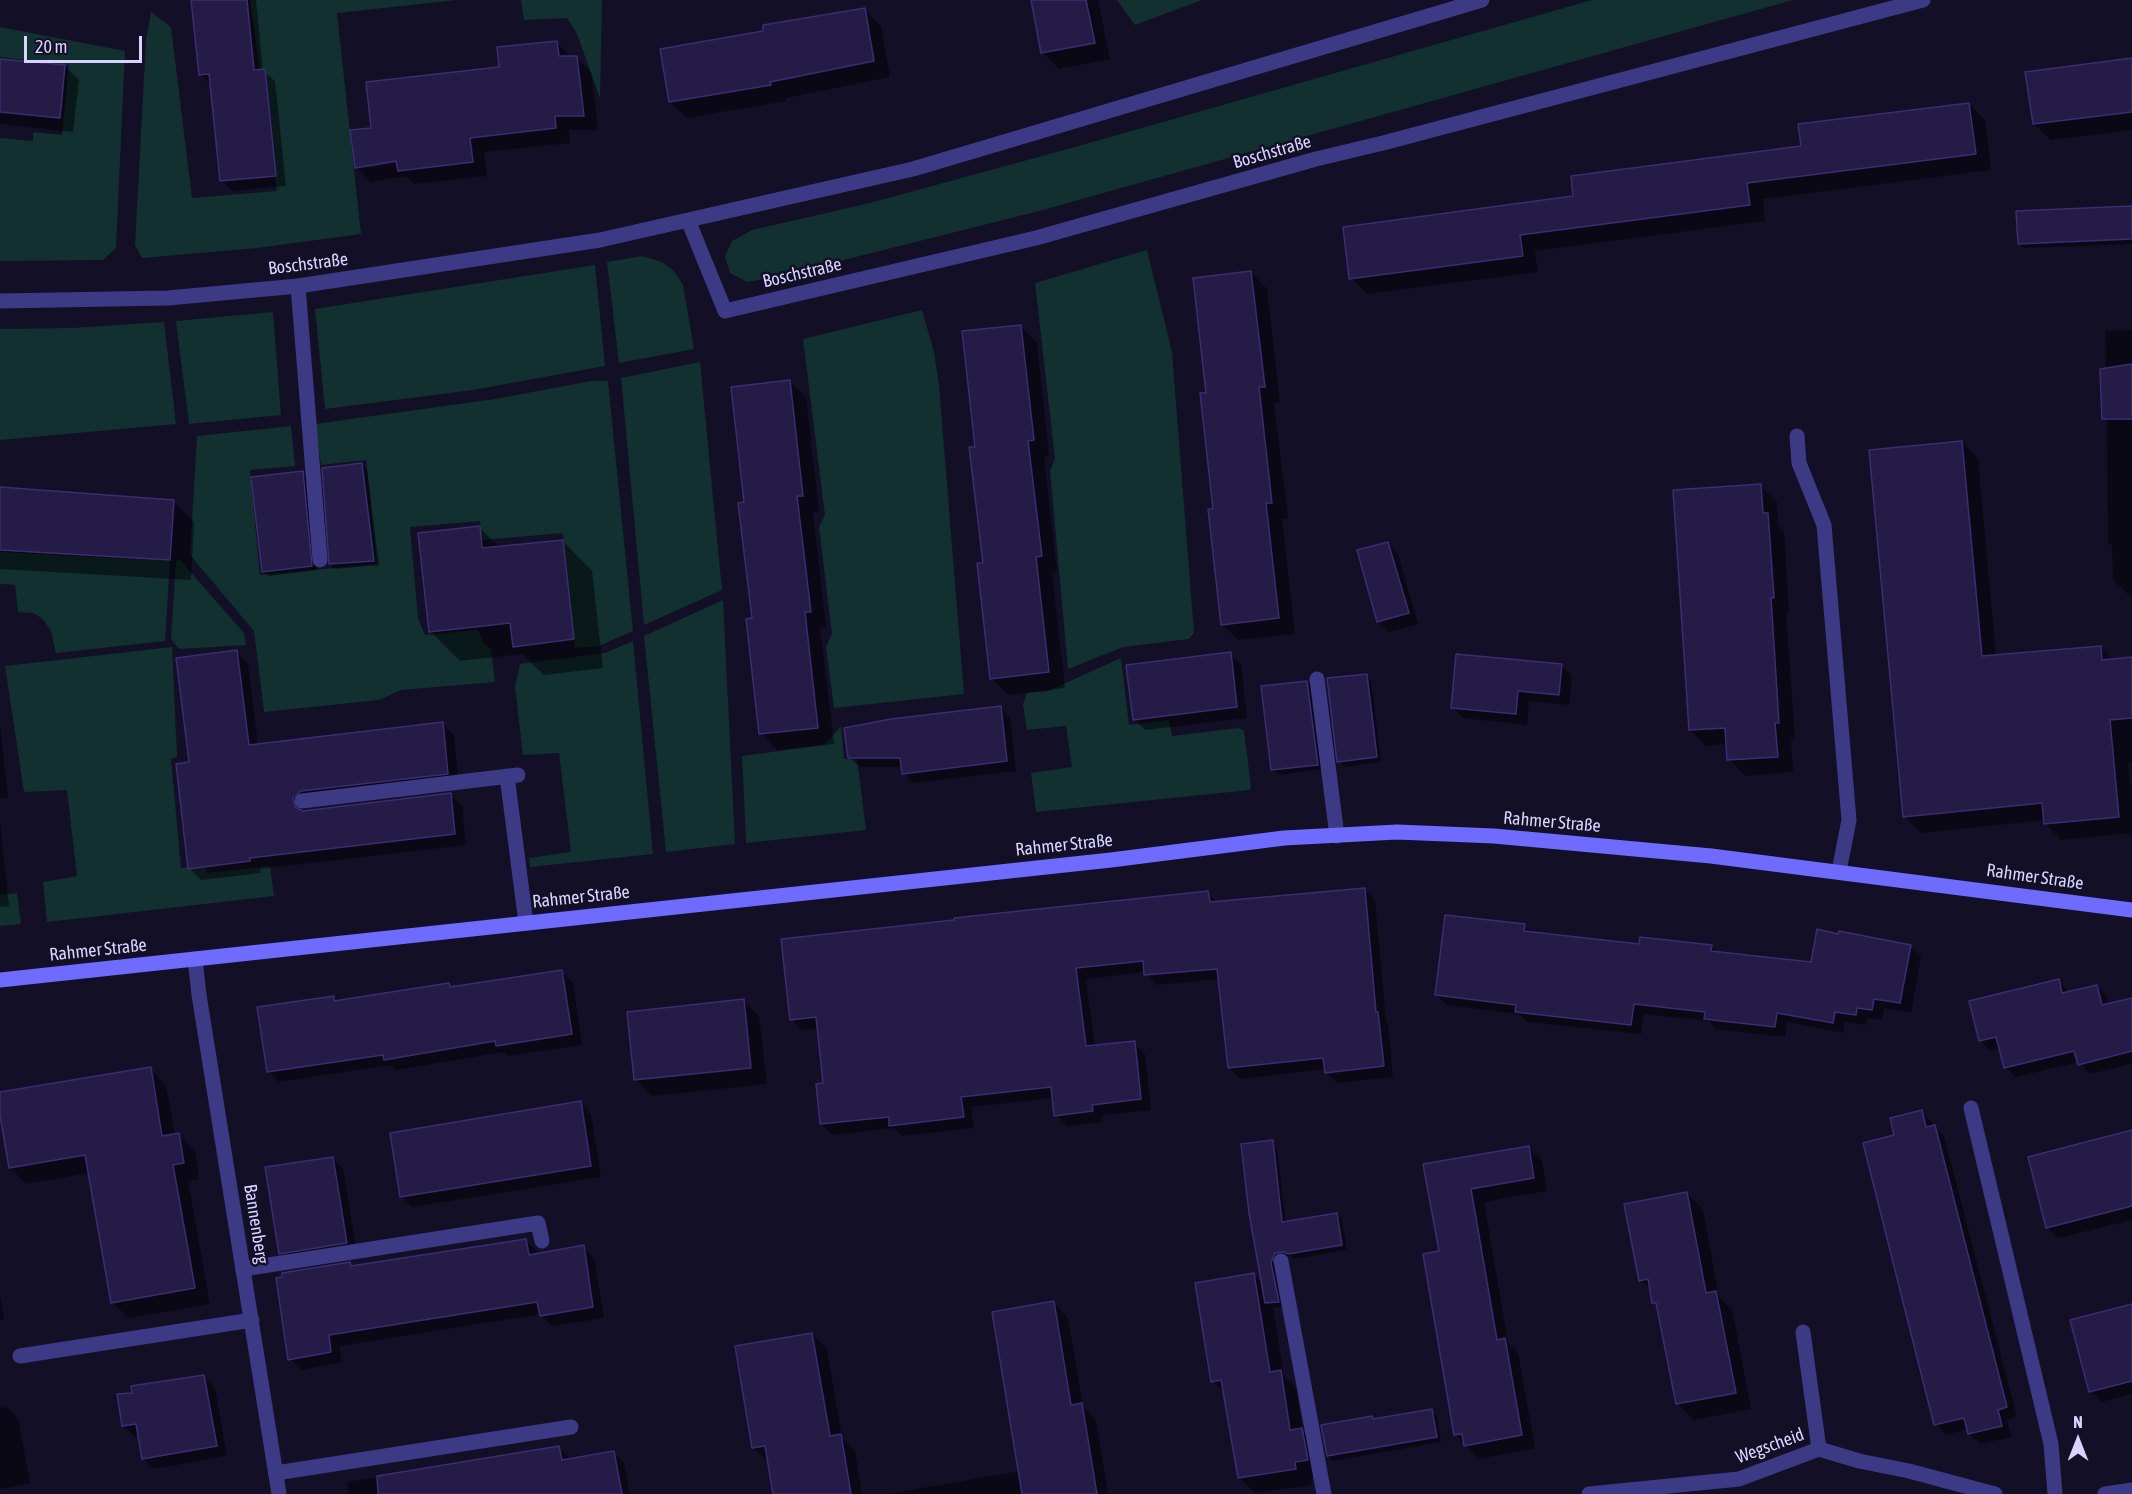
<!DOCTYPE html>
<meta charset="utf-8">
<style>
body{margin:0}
#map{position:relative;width:2132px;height:1494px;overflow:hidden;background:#130f26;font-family:"Asap Condensed",sans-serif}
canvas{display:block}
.north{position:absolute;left:2048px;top:1410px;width:60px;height:60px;-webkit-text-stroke:4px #130f26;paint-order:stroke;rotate:0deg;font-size:16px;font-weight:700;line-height:24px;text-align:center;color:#d9d4ff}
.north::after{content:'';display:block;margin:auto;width:21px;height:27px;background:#d9d4ff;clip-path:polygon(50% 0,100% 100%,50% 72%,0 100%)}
.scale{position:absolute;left:24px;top:36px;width:118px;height:27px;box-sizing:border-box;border:3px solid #d9d4ff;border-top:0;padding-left:8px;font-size:18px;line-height:21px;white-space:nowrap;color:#d9d4ff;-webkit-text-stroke:4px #130f26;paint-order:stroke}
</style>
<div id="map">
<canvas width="2132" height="1494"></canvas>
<div class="north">N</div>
<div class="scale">20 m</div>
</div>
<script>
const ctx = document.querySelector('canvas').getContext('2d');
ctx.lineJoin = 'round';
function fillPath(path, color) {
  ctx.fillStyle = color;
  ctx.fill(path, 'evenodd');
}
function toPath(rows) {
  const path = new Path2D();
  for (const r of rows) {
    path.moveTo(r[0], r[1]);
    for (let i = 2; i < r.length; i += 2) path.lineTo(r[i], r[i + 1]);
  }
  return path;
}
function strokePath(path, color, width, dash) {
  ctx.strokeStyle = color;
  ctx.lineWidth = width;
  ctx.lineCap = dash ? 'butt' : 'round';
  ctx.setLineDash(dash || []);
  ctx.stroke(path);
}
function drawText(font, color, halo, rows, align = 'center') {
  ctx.font = font + ' "Asap Condensed",sans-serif';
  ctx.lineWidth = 5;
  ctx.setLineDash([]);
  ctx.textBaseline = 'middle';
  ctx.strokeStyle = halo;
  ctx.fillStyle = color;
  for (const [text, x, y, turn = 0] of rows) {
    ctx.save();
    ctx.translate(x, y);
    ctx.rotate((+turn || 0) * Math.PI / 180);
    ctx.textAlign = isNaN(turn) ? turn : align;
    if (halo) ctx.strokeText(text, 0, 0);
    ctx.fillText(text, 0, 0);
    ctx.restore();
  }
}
const green = toPath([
 [250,0,457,0,337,13,361,234,257,248,142,258,135,245,146,40,151,12,171,27,192,198,277,191],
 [521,0,602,0,600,98,577,34,567,18,524,20],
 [1117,0,1202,0,1135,25],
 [1592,0,1793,0,1039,211,776,277,747,282,730,273,725,256,732,241,752,230,870,203,1075,147],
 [0,27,125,51,116,248,103,260,0,261,0,138,33,141,33,132,62,135,69,65,0,57],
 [1147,250,1172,352,1194,633,1189,639,1123,647,1068,669,1050,471,1055,459,1035,283],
 [642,256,662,262,674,271,683,285,694,349,619,363,607,262],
 [595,265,605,366,473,390,325,409,315,309],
 [922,310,934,352,939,385,964,694,834,708,826,647,832,634,819,527,825,515,803,339],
 [273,312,281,415,189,424,176,321],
 [164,322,176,424,0,440,0,329,72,328],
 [700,362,722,590,644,625,621,378],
 [591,381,608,381,633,631,599,646,575,648,563,533,482,540,480,521,410,527,418,618,425,635,478,630,484,644,491,649,495,682,401,690,379,700,264,712,254,631,190,555,197,436,291,426,295,466,250,470,260,575,377,564,366,460,321,465,315,424,495,399],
 [0,552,170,561,165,641,56,653,51,631,43,619,33,613,18,612,15,585,0,584],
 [180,560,244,633,246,645,179,649,171,639,176,561],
 [723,600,735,844,666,852,644,636],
 [633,641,653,854,530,867,529,858,571,852,559,753,523,755,515,687,520,664,605,653],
 [172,647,177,757,171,759,181,868,205,866,207,873,270,866,274,896,47,922,43,882,77,876,67,790,24,792,5,666],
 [1121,658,1129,725,1169,720,1172,736,1239,728,1244,731,1251,786,1250,790,1036,812,1031,773,1072,767,1066,726,1027,730,1023,704,1027,693,1048,691],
 [841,726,844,759,857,759,866,830,746,843,742,756,824,745],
 [17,893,21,924,0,926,0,895]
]);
const shadow = toPath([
 [193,0,256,0,263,71,275,81,286,186,232,191,221,180,211,85,200,74],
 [1032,0,1098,0,1110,59,1059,69,1042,52],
 [865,10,881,26,890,77,786,98,786,101,687,118,670,102,765,33],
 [556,42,571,57,576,57,591,72,598,130,569,130,570,143,484,152,487,176,414,184,406,176,371,182,356,167,373,130],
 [404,159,404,162,367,168,367,164],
 [0,60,65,66,79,80,73,132,0,124],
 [2132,60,2132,130,2051,140,2034,124],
 [1969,104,1985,120,1991,170,1763,199,1765,221,1535,251,1538,272,1367,294,1351,278,1575,198,1803,148],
 [2132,208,2132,244,2024,248,2019,243],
 [1251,272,1267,289,1280,403,1274,403,1288,519,1282,519,1295,634,1238,640,1222,624,1208,394],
 [1020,326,1037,343,1049,456,1044,457,1057,572,1052,573,1065,688,1008,695,992,679,984,565],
 [2132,330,2132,596,2130,596,2113,580,2112,546,2108,542,2107,422,2104,418,2106,370,2105,331],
 [789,381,806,397,819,511,813,512,826,627,820,628,834,744,777,750,761,733,746,503],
 [1962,442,1978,459,1996,657,2100,647,2113,660,2132,658,2132,763,2128,763,2132,802,2132,833,2061,840,2045,823,2045,820,1921,833,1905,817],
 [362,464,367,469,379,565,335,569,330,564],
 [303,472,308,477,317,570,269,576,263,571],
 [1760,486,1777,502,1778,525,1784,531,1789,613,1786,613,1795,739,1791,739,1793,772,1745,776,1729,759,1728,744,1706,746,1690,730],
 [0,489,173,501,194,522,191,580,0,569],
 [479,527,499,547,563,541,592,571,603,668,544,675,522,654,460,661,430,631],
 [1387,543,1398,554,1418,624,1389,632,1378,621],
 [237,652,248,664,258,745,442,724,454,735,459,785,307,805,304,812,450,795,462,806,466,845,260,869,261,873,201,880,189,868,190,763],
 [1230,654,1241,664,1247,718,1145,730,1134,719],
 [1561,665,1572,676,1569,705,1529,701,1527,725,1463,718,1453,707],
 [1366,675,1371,680,1381,762,1344,767,1339,761],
 [1307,682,1312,687,1322,769,1278,775,1273,770],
 [1000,708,1010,718,1016,771,914,783,904,773,903,767,860,767,849,757],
 [0,726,8,798,0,798],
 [0,823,9,906,0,907],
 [1364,889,1375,900,1386,1022,1388,1024,1393,1077,1337,1083,1327,1072,1326,1069,1240,1079,1229,1068,1219,979,1156,985,1145,972,1086,979,1095,1047,1134,1043,1145,1054,1151,1110,1102,1115,1103,1122,1067,1126,1056,1115,1054,1098,971,1107,974,1128,902,1136,894,1128,832,1135,821,1124,825,1084,819,1028,802,1030,791,1019,1208,893,1218,903],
 [1524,926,1533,934,1641,946,1711,946,1719,953,1813,964,1840,936,1910,946,1921,956,1911,1013,1884,1008,1882,1020,1867,1018,1866,1025,1845,1022,1843,1033,1787,1022,1785,1037,1716,1029,1709,1021,1644,1014,1641,1034,1527,1022,1519,1014,1447,1005,1436,995],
 [562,972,573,983,582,1045,508,1056,504,1052,396,1070,391,1065,279,1082,268,1071,333,998,338,1002,449,985,452,988],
 [2058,980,2069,993,2097,986,2107,997,2109,1005,2132,1005,2132,1064,2090,1074,2079,1062,2016,1077,2005,1067,2001,1048,1991,1051,1980,1041],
 [743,1000,759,1016,767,1084,652,1096,636,1080],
 [150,1069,166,1085,175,1135,178,1135,195,1151,199,1179,188,1181,210,1304,129,1318,112,1302,89,1173,26,1184,10,1167,0,1105,0,1093],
 [580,1103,591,1114,601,1177,412,1207,402,1196],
 [1921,1112,1932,1122,1933,1127,1944,1136,2017,1417,2007,1420,2011,1437,1980,1444,1969,1434,1968,1429,1946,1435,1936,1424,1896,1136],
 [2132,1131,2132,1220,2058,1238,2047,1227],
 [1272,1142,1277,1147,1286,1223,1337,1214,1342,1220,1347,1250,1294,1259,1290,1256,1280,1258,1283,1306,1273,1308,1284,1376,1296,1388,1303,1432,1318,1446,1323,1476,1311,1478,1312,1485,1255,1493,1239,1477,1225,1393,1213,1381,1254,1275,1263,1284],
 [1528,1147,1542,1161,1547,1191,1484,1202,1508,1343,1518,1353,1535,1448,1479,1459,1455,1435,1441,1252,1425,1165],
 [333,1158,343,1169,357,1253,291,1264,280,1253],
 [1687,1193,1703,1210,1719,1297,1732,1309,1751,1409,1694,1420,1677,1403,1658,1307,1653,1302,1651,1290,1641,1280],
 [526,1240,536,1251,537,1255,583,1247,594,1258,604,1318,552,1326,541,1314,340,1346,341,1362,301,1370,290,1359,350,1264,353,1267],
 [0,1295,4,1318,0,1321],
 [1054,1303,1068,1318,1083,1407,1096,1420,1108,1494,888,1494,1020,1471],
 [2132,1306,2132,1394,2101,1402,2091,1391],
 [812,1334,827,1349,842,1438,855,1451,862,1494,774,1494,769,1463,754,1448],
 [204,1377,215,1388,227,1456,154,1469,143,1458,140,1436,134,1437,124,1426,133,1394],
 [7,1407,18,1418,30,1483,0,1489,0,1408],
 [1431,1411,1437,1416,1441,1442,1333,1461,1328,1456,1372,1418,1374,1420],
 [559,1448,570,1459,614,1452,624,1463,630,1494,349,1494,347,1482]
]);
const building = toPath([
 [191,0,247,0,254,70,265,69,276,176,220,181,209,74,199,75,191,0],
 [1031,0,1086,0,1095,43,1041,53,1031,0],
 [865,8,874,61,770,82,771,85,669,102,660,49,763,31,763,25,865,8],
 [557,41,559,56,577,56,584,116,555,116,556,128,470,138,473,162,398,171,396,161,355,168,350,130,371,128,366,82,499,67,497,47,557,41],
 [2132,58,2132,112,2033,124,2025,72,2132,58],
 [0,59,65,65,60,118,0,112,0,59],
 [1969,103,1976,154,1747,183,1750,205,1520,235,1523,256,1349,279,1343,227,1573,196,1571,176,1801,146,1798,124,1969,103],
 [2132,206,2132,239,2018,244,2016,211,2132,206],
 [1251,271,1265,387,1259,387,1272,503,1266,503,1279,618,1221,625,1208,509,1213,509,1200,393,1206,393,1193,278,1251,271],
 [1021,325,1034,440,1028,441,1042,556,1036,557,1049,672,990,679,977,563,983,563,969,447,975,447,962,331,1021,325],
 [2132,364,2132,419,2102,419,2100,369,2132,364],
 [790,380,803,496,797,496,811,612,805,612,818,728,759,734,746,619,752,618,738,503,744,502,731,387,790,380],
 [1962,441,1982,656,2101,646,2102,660,2132,657,2132,718,2110,720,2119,817,2044,824,2042,803,1903,817,1869,450,1962,441],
 [362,463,374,561,329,564,322,468,362,463],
 [303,471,312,566,262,572,251,477,303,471],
 [1761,484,1763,513,1768,513,1774,598,1771,598,1779,723,1775,723,1778,757,1727,760,1725,728,1689,730,1673,490,1761,484],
 [0,487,174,500,170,560,0,550,0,487],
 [480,526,482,548,563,540,574,639,513,647,510,623,429,632,418,533,480,526],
 [1388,542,1409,613,1377,622,1357,550,1388,542],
 [237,650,249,745,443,722,448,774,301,791,293,798,295,807,303,811,451,793,455,834,250,858,250,861,188,869,176,764,189,762,176,658,237,650],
 [1231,652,1237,707,1133,720,1126,665,1231,652],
 [1456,654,1562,664,1559,695,1518,691,1516,714,1451,708,1456,654],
 [1367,674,1377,757,1337,762,1327,678,1367,674],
 [1307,681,1318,765,1271,770,1261,686,1307,681],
 [1001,706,1007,761,902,774,900,758,848,758,844,728,891,719,1001,706],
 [1365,888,1376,1012,1378,1012,1384,1066,1325,1073,1323,1058,1228,1068,1217,969,1144,975,1143,961,1076,968,1086,1046,1135,1041,1141,1099,1092,1105,1093,1111,1054,1116,1051,1087,961,1097,964,1117,889,1126,889,1117,820,1124,816,1084,823,1083,816,1017,790,1020,781,939,954,920,954,918,1208,891,1210,902,1365,888],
 [1445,915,1525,924,1524,931,1639,944,1640,937,1712,945,1711,951,1811,962,1817,929,1838,934,1839,931,1911,945,1900,1003,1874,999,1872,1010,1857,1008,1856,1015,1835,1012,1833,1023,1777,1013,1775,1027,1704,1019,1705,1012,1634,1004,1631,1025,1515,1012,1516,1005,1435,995,1445,915],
 [562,970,572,1034,496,1046,495,1041,384,1060,383,1055,267,1072,257,1007,334,996,334,1001,449,983,450,987,562,970],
 [2059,979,2062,993,2097,985,2102,1005,2132,998,2132,1051,2078,1065,2074,1051,2004,1068,1996,1037,1979,1041,1969,1001,2059,979],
 [744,999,751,1068,634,1080,627,1012,744,999],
 [151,1067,162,1136,179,1133,184,1163,173,1165,195,1288,111,1303,85,1155,9,1168,0,1115,0,1092,151,1067],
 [581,1101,591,1166,400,1197,390,1133,581,1101],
 [1922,1110,1926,1127,1935,1125,2007,1407,1998,1410,2002,1426,1968,1434,1964,1418,1934,1425,1863,1143,1894,1135,1890,1118,1922,1110],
 [2132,1130,2132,1206,2046,1228,2028,1157,2132,1130],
 [1273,1140,1282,1222,1337,1213,1342,1245,1288,1254,1284,1252,1275,1253,1271,1263,1279,1302,1265,1303,1249,1213,1241,1144,1273,1140],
 [1529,1146,1534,1178,1471,1189,1497,1340,1505,1338,1522,1435,1464,1446,1462,1434,1454,1435,1423,1254,1439,1251,1423,1164,1529,1146],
 [333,1157,347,1243,279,1254,265,1167,333,1157],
 [1687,1192,1706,1293,1716,1291,1736,1393,1676,1404,1656,1303,1652,1303,1648,1279,1639,1281,1624,1204,1687,1192],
 [526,1239,529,1255,584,1245,593,1307,540,1316,537,1302,329,1335,331,1352,288,1360,276,1278,282,1277,282,1273,350,1262,351,1266,526,1239],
 [1254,1273,1270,1372,1281,1370,1290,1430,1302,1428,1308,1460,1295,1462,1296,1469,1238,1478,1221,1380,1211,1382,1195,1283,1254,1273],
 [1054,1301,1071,1405,1082,1403,1097,1494,1022,1494,992,1312,1054,1301],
 [2132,1304,2132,1381,2089,1392,2070,1320,2132,1304],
 [812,1333,830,1436,841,1434,851,1494,773,1494,765,1446,752,1448,735,1346,812,1333],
 [204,1375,217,1446,142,1459,136,1424,122,1426,117,1394,132,1393,131,1386,204,1375],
 [1432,1409,1437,1437,1327,1456,1321,1425,1372,1416,1373,1419,1432,1409],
 [559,1446,562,1460,614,1451,622,1494,378,1494,377,1476,559,1446]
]);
const service = toPath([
 [298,286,320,560],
 [1797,436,1799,463,1824,525,1849,820,1839,871],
 [1317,679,1337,836],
 [507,776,526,923],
 [302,801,518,775],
 [1281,1261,1324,1494],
 [243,1269,538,1223,542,1241],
 [1803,1332,1819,1449],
 [20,1356,252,1320],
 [276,1473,571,1427]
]);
const minor = toPath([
 [688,220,725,311,1036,238,1316,159,1383,143,1923,0],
 [0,301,168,298,298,286,600,240,913,169,1482,0],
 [195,959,199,995,279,1494],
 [1971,1108,2051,1444,2055,1494],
 [1589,1494,1739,1479,1819,1449,1859,1461,1909,1471,1995,1494],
 [2105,1494,2132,1490]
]);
const secondary = toPath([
 [0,980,1111,860,1284,838,1397,832,1494,836,1711,856,2132,910]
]);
const streetNames = [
 ["Boschstraße",1272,152,-16],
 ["Boschstraße",308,264,-7],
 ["Boschstraße",802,273,-13],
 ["Rahmer Straße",1552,822,5],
 ["Rahmer Straße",1064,845,-6],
 ["Rahmer Straße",2035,877,8],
 ["Rahmer Straße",581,897,-6],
 ["Rahmer Straße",98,950,-6],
 ["Bannenberg",256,1224,81],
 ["Wegscheid",1770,1446,-20]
];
fillPath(green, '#12302f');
fillPath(shadow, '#0007');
fillPath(building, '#241b47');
strokePath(building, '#3b2d73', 1.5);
strokePath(service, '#3d3a85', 15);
strokePath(minor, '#3d3a85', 15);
strokePath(secondary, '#6f6bff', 15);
drawText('18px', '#d9d4ff', '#130f26', streetNames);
</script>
